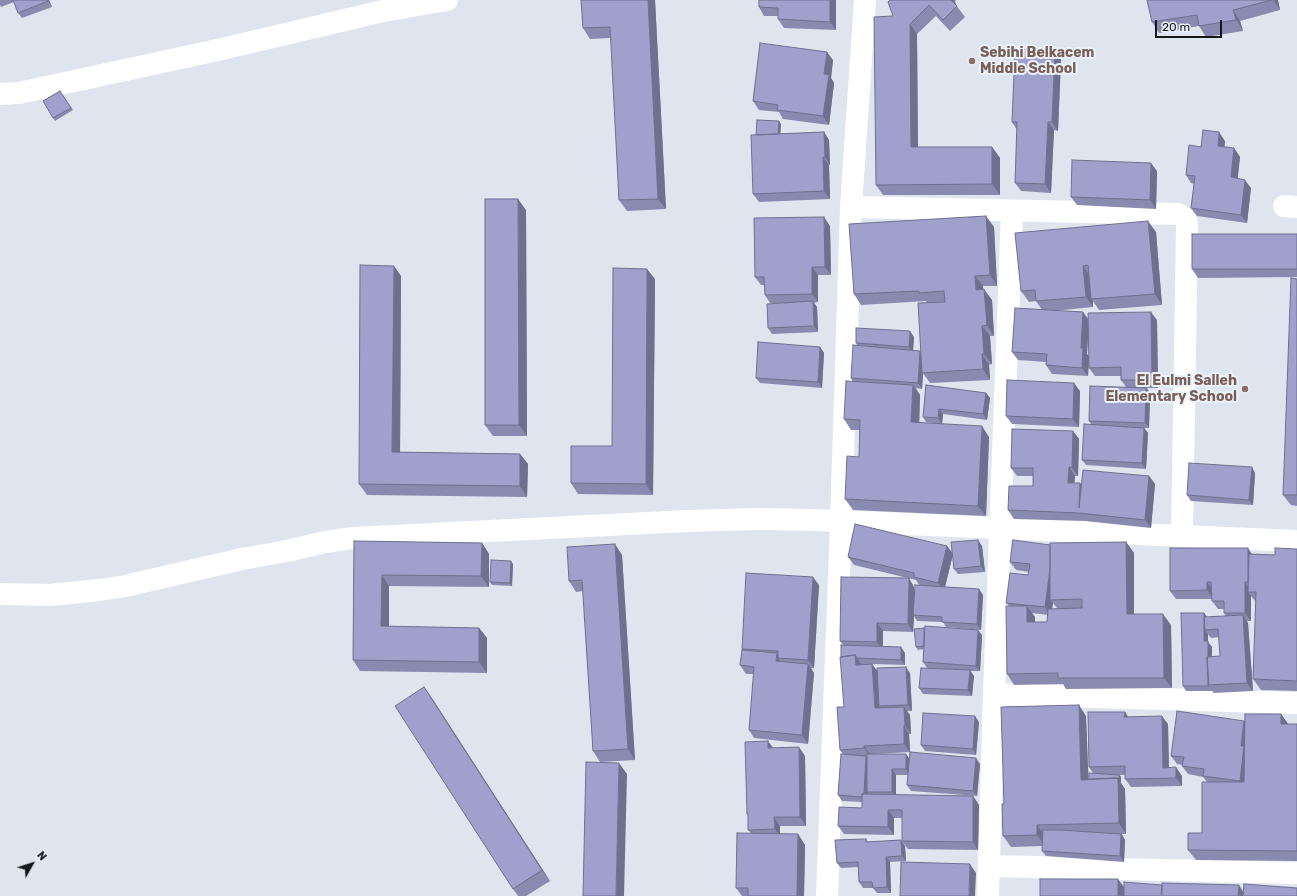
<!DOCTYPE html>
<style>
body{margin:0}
#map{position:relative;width:1297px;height:896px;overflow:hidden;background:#dee5ef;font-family:Rubik,sans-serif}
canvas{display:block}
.north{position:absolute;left:12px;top:844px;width:40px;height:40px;-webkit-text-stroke:3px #ebf2fc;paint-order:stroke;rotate:51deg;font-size:11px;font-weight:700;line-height:16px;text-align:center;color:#14161a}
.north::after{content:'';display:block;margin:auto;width:14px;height:18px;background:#14161a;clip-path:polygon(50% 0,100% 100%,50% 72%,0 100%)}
.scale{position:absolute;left:1155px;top:20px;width:67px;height:18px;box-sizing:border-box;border:2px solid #14161a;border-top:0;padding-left:5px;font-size:12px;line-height:14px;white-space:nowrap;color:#14161a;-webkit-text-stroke:3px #ebf2fc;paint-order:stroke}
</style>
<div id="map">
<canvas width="1297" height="896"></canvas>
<div class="north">N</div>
<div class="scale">20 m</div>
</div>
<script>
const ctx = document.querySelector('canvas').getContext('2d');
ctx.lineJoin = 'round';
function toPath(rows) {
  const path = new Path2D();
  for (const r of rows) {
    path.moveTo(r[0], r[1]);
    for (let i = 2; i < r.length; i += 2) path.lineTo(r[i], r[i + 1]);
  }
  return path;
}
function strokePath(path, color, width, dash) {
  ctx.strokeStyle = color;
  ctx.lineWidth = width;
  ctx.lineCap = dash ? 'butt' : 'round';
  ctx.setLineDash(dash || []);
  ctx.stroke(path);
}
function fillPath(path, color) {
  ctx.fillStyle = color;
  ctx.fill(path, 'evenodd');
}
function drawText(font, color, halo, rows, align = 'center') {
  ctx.font = font + ' Rubik,sans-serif';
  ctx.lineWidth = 4;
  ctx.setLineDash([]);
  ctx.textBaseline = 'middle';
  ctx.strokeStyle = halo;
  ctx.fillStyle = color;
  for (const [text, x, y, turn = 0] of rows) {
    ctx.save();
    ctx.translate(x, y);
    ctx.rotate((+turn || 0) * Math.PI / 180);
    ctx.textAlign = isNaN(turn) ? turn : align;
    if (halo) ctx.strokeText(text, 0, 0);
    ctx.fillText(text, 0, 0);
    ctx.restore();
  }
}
const minor = toPath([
 [0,94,19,93,222,49,383,11,447,0],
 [1284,206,1297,207],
 [851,207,1178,214,1183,217,1187,222,1187,229,1182,535],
 [0,594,50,595,100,590,125,586,242,559,287,551,325,542,353,538,687,521,758,519,815,520,1297,541],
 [994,694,1297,703],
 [989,866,1297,873],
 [827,896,841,522,851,207,865,0],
 [988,896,994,694,1012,211]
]);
const wall = toPath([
 [0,0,49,0,52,7,22,18,18,13,14,2,1,7,0,5],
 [581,0,655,0,666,209,627,211,619,200,611,38,590,39,583,28],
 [836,0,836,30,784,28,778,19,778,16,764,16,759,7],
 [890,0,956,0,955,1,956,5,965,17,950,31,936,16,917,34,918,147,992,147,1000,158,1000,195,883,195,876,185,893,16],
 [1147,0,1278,0,1280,10,1240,21,1243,31,1206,37,1199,26,1159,33,1152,22],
 [1055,51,1061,59,1058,131,1054,130,1051,193,1021,191,1015,183,1017,130,1012,122],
 [833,60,831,78,834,83,829,125,783,119,779,112,759,110,753,101],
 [60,91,73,110,55,121,43,101],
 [781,124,780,134,824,132,829,140,830,165,829,165,830,199,759,202,753,194,756,135],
 [1225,141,1224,147,1234,148,1240,157,1237,178,1251,188,1247,223,1197,216,1191,208,1194,184,1191,183,1186,175,1201,147],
 [1157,171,1156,209,1077,205,1071,197],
 [526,210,527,436,493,436,485,425],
 [830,226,831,275,818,275,818,302,813,303,817,307,818,332,772,334,768,328,784,303,770,303,765,295,764,285,761,285,755,277],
 [994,227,997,286,983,286,983,289,992,300,994,336,990,336,992,364,989,365,990,380,930,383,923,373,922,389,916,388,920,395,919,423,940,424,926,422,923,417,926,385,986,393,990,398,987,420,943,414,942,424,989,437,986,516,853,510,845,499,859,457,860,430,851,430,844,419,853,382,851,378,857,346,856,343,914,337,913,350,921,352,927,303,926,301,861,305,854,294],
 [1156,232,1162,305,1099,310,1093,301,1093,307,1054,311,1083,312,1088,319,1157,320,1158,388,1147,388,1150,393,1149,428,1144,428,1148,433,1146,469,1086,465,1082,460,1091,424,1089,421,1126,387,1121,380,1121,376,1095,376,1089,368,1089,358,1088,376,1052,374,1046,365,1046,362,1018,360,1012,352,1042,310,1036,301,1029,302,1021,291],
 [1088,335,1089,356,1087,354],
 [1297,234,1297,277,1198,278,1192,269],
 [394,266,401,276,400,452,520,454,528,464,527,497,367,495,359,484],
 [655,279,653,495,578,494,571,483,612,446],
 [1297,279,1297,506,1291,505,1283,495],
 [820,347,824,353,822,388,760,383,756,378],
 [1080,391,1079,427,1012,424,1006,416],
 [1073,431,1079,439,1078,476,1075,476,1074,483,1080,483,1081,486,1149,476,1155,484,1151,528,1085,521,1014,519,1008,510,1033,486,1033,476,1017,476,1011,468],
 [1255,473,1253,505,1191,501,1187,495],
 [354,541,482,543,489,554,489,587,389,586,389,627,479,628,487,638,487,673,360,671,353,660],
 [1126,542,1134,553,1134,614,1171,625,1172,688,1066,689,1063,684,1014,685,1007,674,1009,606,1006,603,1028,575,1029,572,1016,570,1010,562,1050,545],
 [1053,603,1057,608,1052,609],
 [1032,613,1048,615,1047,622,1035,622,1035,617],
 [947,546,953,554,982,546,985,572,958,574,954,569,953,554,945,587,983,595,981,630,946,627,943,622,917,621,914,616,913,632,883,631,883,646,905,653,905,665,872,664,877,671,910,673,912,711,907,711,910,715,911,734,909,734,910,752,875,754,906,754,909,759,980,764,977,796,911,791,907,785,908,775,896,775,896,795,973,796,979,805,978,850,908,849,902,841,902,818,894,818,894,835,844,834,838,826,862,808,862,802,842,801,838,795,843,754,840,750,844,707,843,645,840,641,914,587,914,593,919,585,916,580,854,565,848,557],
 [1297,549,1297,691,1261,690,1253,679,1256,602,1251,596,1251,621,1247,621,1248,623,1253,691,1214,693,1212,691,1186,691,1183,686,1204,613,1207,617,1226,616,1224,613,1224,609,1218,609,1212,601,1212,599,1176,599,1170,591,1252,554,1275,555],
 [1208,634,1211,638,1219,637,1220,656,1212,657,1212,647,1208,642],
 [622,555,635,760,600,762,593,751,583,591,576,592,569,581],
 [513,564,512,586,492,585,490,582],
 [819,585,814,668,811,668,814,673,808,744,754,738,749,730,754,674,746,674,740,665,743,650,742,649],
 [925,629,982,635,980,671,970,671,974,676,972,696,923,694,919,688,964,670,927,668,923,662,924,649,918,650,916,647],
 [424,687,550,881,526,896,518,896,513,889],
 [1125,712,1128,717,1168,724,1169,768,1182,776,1182,786,1131,787,1125,779,1125,775,1119,775,1121,777,1121,783,1125,789,1126,834,1122,834,1125,840,1124,862,1046,856,1042,851,1042,846,1011,847,1003,836,1004,804,1086,716,1088,779,1093,773,1089,767],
 [1281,714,1288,724,1297,724,1297,861,1196,860,1188,850,1202,833,1207,782,1203,777,1188,774,1182,766,1183,765,1177,764,1171,756,1244,721,1245,722],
 [979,722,976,755,925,751,921,745],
 [773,748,805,756,806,826,780,826,780,834,798,834,805,845,804,896,742,896,736,888,751,833,748,830,748,816,747,814],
 [866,839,868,842,901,840,905,846,906,861,890,862,891,893,877,893,873,888,863,888,859,882,858,867,841,868,837,863]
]);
const shadedWall = toPath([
 [47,0,49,0,52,7,48,1],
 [648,0,655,0,666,209,658,199],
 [830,0,836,0,836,30,830,22],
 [951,0,954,0,957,7],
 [1273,0,1278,0,1280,10],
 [1233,10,1240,21,1243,31,1236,20],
 [910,24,917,34,918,158,911,147],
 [1055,51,1061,59,1058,131,1052,122],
 [827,52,833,60,831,78,834,83,829,125,823,116,824,74],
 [779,121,781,124,780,139,778,137],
 [1048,122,1054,130,1051,193,1045,184],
 [824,132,829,140,830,165,825,157],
 [1219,132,1225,141,1224,154,1218,146],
 [992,147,1000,158,1000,195,992,184],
 [1234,148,1240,157,1237,186,1231,177],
 [823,157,829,165,830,199,824,191],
 [1151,163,1157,171,1156,209,1150,200],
 [1245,180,1251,188,1247,223,1241,215],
 [518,199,526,210,527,436,519,425],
 [986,216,994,227,997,286,990,275],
 [824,217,830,226,831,275,825,267],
 [1148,221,1156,232,1162,305,1155,294],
 [394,266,401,276,400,463,392,452],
 [1083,266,1090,276,1091,299,1093,301,1093,307,1086,297],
 [812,267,818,275,818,302,812,294],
 [647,269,655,279,653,495,646,484],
 [975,276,983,286,984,300,976,290],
 [984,289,992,300,994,336,987,325],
 [813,301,817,307,818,332,814,326],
 [1083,312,1089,321,1087,354,1089,357,1088,376,1082,368,1081,348],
 [1151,312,1157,320,1158,388,1152,380],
 [982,326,990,336,992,364,984,354],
 [910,331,914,337,913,352,909,347],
 [820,347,824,353,822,388,818,382],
 [920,351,924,356,922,373,923,373,922,389,918,383],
 [982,354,989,365,990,380,983,369],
 [1074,383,1080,391,1079,427,1073,419],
 [913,385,920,395,919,433,911,422],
 [1146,388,1150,393,1149,428,1145,423],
 [986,393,990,398,987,420,983,414],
 [939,409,943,414,942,424,938,418],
 [982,426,989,437,986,516,978,506],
 [1144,428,1148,433,1146,469,1142,463],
 [1073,431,1079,439,1078,476,1072,468],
 [520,454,528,464,527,497,520,486],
 [1069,467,1075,476,1074,491,1068,483],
 [1252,467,1255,473,1253,505,1249,500],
 [1149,476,1155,484,1151,528,1145,520],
 [1080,483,1085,491,1079,508],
 [978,540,982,546,985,572,981,566],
 [1126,542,1134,553,1134,625,1127,614],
 [482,543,489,554,489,587,481,576],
 [615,544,622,555,635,760,628,749],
 [947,546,953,554,944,591,938,583],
 [1248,548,1253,556,1248,582],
 [1052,556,1050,600,1053,603,1051,616,1045,607],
 [511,561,513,564,512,586,510,583],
 [382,575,389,586,389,637,381,626],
 [813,577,819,585,814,668,808,660],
 [909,578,914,587,914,615,913,615,914,616,913,632,908,624],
 [1207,582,1213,590,1213,599,1207,590],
 [1245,582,1251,591,1248,592,1251,596,1251,621,1245,613],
 [979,589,983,595,981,630,977,624],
 [1027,606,1035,617,1035,633,1027,622],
 [1204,613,1208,619,1205,630,1208,634,1208,642,1212,647,1212,685,1204,641],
 [1163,614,1171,625,1172,688,1164,678],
 [1243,615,1248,623,1253,691,1247,683],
 [877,623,883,631,883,650,877,642],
 [479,628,487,638,487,673,479,662],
 [978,630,982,635,980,671,976,666],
 [901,647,905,653,905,665,901,660],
 [777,653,780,658,778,658,782,664,776,661],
 [855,655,861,664,861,673,856,665],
 [808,664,814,673,808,744,802,735],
 [872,664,878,672,879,706,880,708,875,708],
 [906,667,910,673,912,711,908,705],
 [970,670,974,676,972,696,968,690],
 [424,687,432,698,550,881,542,870],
 [1079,705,1086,716,1089,790,1081,780],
 [904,707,910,715,911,734,905,726],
 [1125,712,1130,720,1124,717],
 [1281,714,1289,725,1281,724],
 [975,716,979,722,976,755,973,749],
 [1162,716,1168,724,1169,776,1163,768],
 [1244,721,1250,729,1246,790,1240,781,1241,746],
 [904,726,909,734,910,752,904,744],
 [768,741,774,749,768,748],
 [864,746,870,754,870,756,864,748],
 [799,747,805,756,806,826,800,817],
 [906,754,910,760,910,775,906,769],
 [866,756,870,761,867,792,868,793,868,803,864,797],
 [976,758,980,764,977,796,973,791],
 [619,763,627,774,624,896,616,896],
 [1176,767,1182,776,1182,786,1176,778],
 [892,769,896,775,896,797,892,792],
 [1119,775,1121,777,1121,783,1125,789,1126,834,1119,823,1118,778],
 [973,796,979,805,978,850,973,842],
 [888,810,894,818,894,835,888,827],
 [774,817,780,826,780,838,775,829],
 [1037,825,1045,836,1045,846,1037,835],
 [798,834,805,845,804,896,797,896],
 [1121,834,1125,840,1124,862,1120,856],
 [901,840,905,846,906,861,902,856],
 [886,857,890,862,891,893,887,887],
 [970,864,976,873,975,896,969,896],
 [1118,879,1124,887,1124,896,1118,896],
 [1239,885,1244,893,1244,896,1238,896]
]);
const building = toPath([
 [13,0,47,0,48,1,18,13,13,0],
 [581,0,648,0,658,199,619,200,610,27,583,28,581,0],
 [759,0,830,0,830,22,778,19,778,8,759,7,759,0],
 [890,0,951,0,957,6,943,20,929,5,910,24,911,147,992,147,992,184,876,185,874,17,893,16,888,2,890,0],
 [1147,0,1272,0,1233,10,1236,20,1199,26,1197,15,1152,22,1147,0],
 [760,43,827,52,824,74,829,75,823,116,777,110,778,105,753,101,760,43],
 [1015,49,1055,51,1052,122,1048,122,1045,184,1015,183,1017,122,1012,122,1015,49],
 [60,91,71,108,53,118,43,101,60,91],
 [757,120,779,121,778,134,756,135,757,120],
 [1203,130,1219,132,1218,146,1234,148,1231,177,1245,180,1241,215,1191,208,1195,176,1186,175,1189,145,1201,147,1203,130],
 [824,132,825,157,823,157,824,191,753,194,751,135,824,132],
 [1072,160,1151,163,1150,200,1071,197,1072,160],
 [485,199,518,199,519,425,485,425,485,199],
 [986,216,990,275,975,276,976,290,984,289,987,325,982,326,984,354,982,354,983,369,922,373,918,303,945,302,944,291,919,293,919,291,854,294,849,224,986,216],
 [824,217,825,267,812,267,812,294,765,295,764,277,755,277,754,218,824,217],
 [1148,221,1155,294,1091,299,1088,265,1083,266,1086,297,1036,301,1035,290,1021,291,1015,233,1148,221],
 [1192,234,1297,234,1297,269,1192,269,1192,234],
 [360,265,394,266,392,452,520,454,520,486,359,484,360,265],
 [613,268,647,269,646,484,571,483,571,446,612,446,613,268],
 [1291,278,1297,279,1297,495,1283,495,1291,278],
 [813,301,814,326,768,328,767,304,813,301],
 [1015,308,1083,312,1081,348,1083,348,1082,368,1046,365,1047,354,1012,352,1015,308],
 [1151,312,1152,380,1121,380,1121,367,1089,368,1088,313,1151,312],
 [856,328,910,331,909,347,856,343,856,328],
 [758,342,820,347,818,382,756,378,758,342],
 [853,345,920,351,918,383,851,378,853,345],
 [1007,380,1074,383,1073,419,1006,416,1007,380],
 [846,381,913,385,911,422,982,426,978,506,845,499,847,456,859,457,860,420,844,419,846,381],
 [926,385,986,393,983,414,939,409,938,418,923,417,926,385],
 [1090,386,1146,388,1145,423,1089,421,1090,386],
 [1084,424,1144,428,1142,463,1082,460,1084,424],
 [1012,429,1073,431,1072,468,1069,467,1068,483,1080,483,1079,508,1083,470,1149,476,1145,520,1079,513,1008,510,1009,486,1033,486,1033,468,1011,468,1012,429],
 [1189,463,1252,467,1249,500,1187,495,1189,463],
 [855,524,947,546,938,583,914,577,914,573,848,557,855,524],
 [978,540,981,566,954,569,951,542,978,540],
 [1013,540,1050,545,1050,569,1045,607,1006,603,1010,573,1028,575,1030,564,1010,562,1013,540],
 [354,541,482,543,481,576,382,575,381,626,479,628,479,662,353,660,354,541],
 [1126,542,1127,614,1163,614,1164,678,1058,678,1058,673,1007,674,1006,606,1027,606,1027,622,1047,622,1048,609,1082,608,1082,599,1050,600,1050,543,1126,542],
 [615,544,628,749,593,751,582,580,569,581,567,547,615,544],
 [1170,548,1248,548,1248,582,1245,582,1245,613,1224,613,1224,601,1212,601,1211,582,1207,582,1207,590,1170,591,1170,548],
 [1275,548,1297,549,1297,681,1253,679,1256,592,1248,592,1249,554,1275,555,1275,548],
 [491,560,511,561,510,583,490,582,491,560],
 [746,573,813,577,808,660,778,658,778,651,742,649,746,573],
 [841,577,909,578,908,624,877,623,877,642,840,641,841,577],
 [915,585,979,589,977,624,942,622,942,617,913,615,915,585],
 [1181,613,1204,613,1204,641,1208,641,1208,657,1207,657,1209,686,1183,686,1181,613],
 [1243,615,1247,683,1208,685,1207,657,1220,656,1218,629,1205,630,1204,617,1243,615],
 [925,626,978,630,976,666,923,662,925,626],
 [924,628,924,646,916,647,914,629,924,628],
 [841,645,901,647,901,660,857,658,855,655,841,657,841,645],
 [742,650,777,653,776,661,808,664,802,735,749,730,754,667,740,665,742,650],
 [855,655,856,665,872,664,875,708,904,707,905,726,904,726,904,744,864,746,864,748,840,750,837,707,844,707,840,657,855,655],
 [906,667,908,705,879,706,877,668,906,667],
 [921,668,970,670,968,690,919,688,921,668],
 [424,687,542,870,513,889,395,706,424,687],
 [1079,705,1081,780,1118,778,1119,823,1037,825,1037,835,1003,836,1002,804,1004,804,1001,707,1079,705],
 [1177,711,1244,721,1241,746,1244,746,1240,781,1203,776,1204,769,1182,766,1184,757,1171,756,1177,711],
 [1088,712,1125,712,1124,717,1162,716,1163,768,1176,767,1176,778,1125,779,1125,766,1089,767,1088,712],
 [923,713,975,716,973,749,921,745,923,713],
 [1245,714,1281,714,1281,724,1297,724,1297,851,1188,850,1188,833,1202,833,1202,782,1244,782,1245,714],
 [768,741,768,748,799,747,800,817,774,817,775,829,748,830,748,814,747,814,745,742,768,741],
 [910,752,976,758,973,791,907,785,910,752],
 [841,754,866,756,864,794,862,794,862,797,838,795,841,754],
 [867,754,906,754,906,769,892,769,892,792,867,792,867,754],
 [586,762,619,763,616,896,583,896,586,762],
 [1089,773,1119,775,1119,780,1118,778,1089,779,1089,773],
 [862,794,973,796,973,842,902,841,902,810,888,810,888,827,838,826,839,807,862,808,862,794],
 [1043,830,1061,830,1121,834,1120,856,1042,851,1043,830],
 [737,833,798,834,797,896,748,896,748,888,736,888,737,833],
 [866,839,866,842,901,840,902,856,886,857,887,887,873,888,872,882,859,882,858,862,837,863,835,840,866,839],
 [901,862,970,864,969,896,900,896,901,862],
 [1040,879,1118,879,1118,896,1040,896,1040,879],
 [1124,882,1162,885,1161,896,1124,896,1124,882],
 [1162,883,1239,885,1238,896,1162,896,1162,883],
 [1244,884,1297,888,1297,896,1243,896,1244,884]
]);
const markers = [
 [972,61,4,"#8d6e63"],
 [1245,389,4,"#8d6e63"]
];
const educationNames = [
 ["Sebihi Belkacem",980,53],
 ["Middle School",980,69],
 ["El Eulmi Salleh",1237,381,"right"],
 ["Elementary School",1237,397,"right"]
];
strokePath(minor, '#fff', 22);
fillPath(wall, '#898aaf');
fillPath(shadedWall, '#6f708f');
fillPath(building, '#9fa0cc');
strokePath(building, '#6f708f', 1);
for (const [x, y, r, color] of markers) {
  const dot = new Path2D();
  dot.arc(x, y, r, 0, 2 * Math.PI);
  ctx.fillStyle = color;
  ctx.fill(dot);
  strokePath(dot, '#ebf2fc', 1.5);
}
drawText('bold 14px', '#785e54', '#ebf2fc', educationNames, 'left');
</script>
